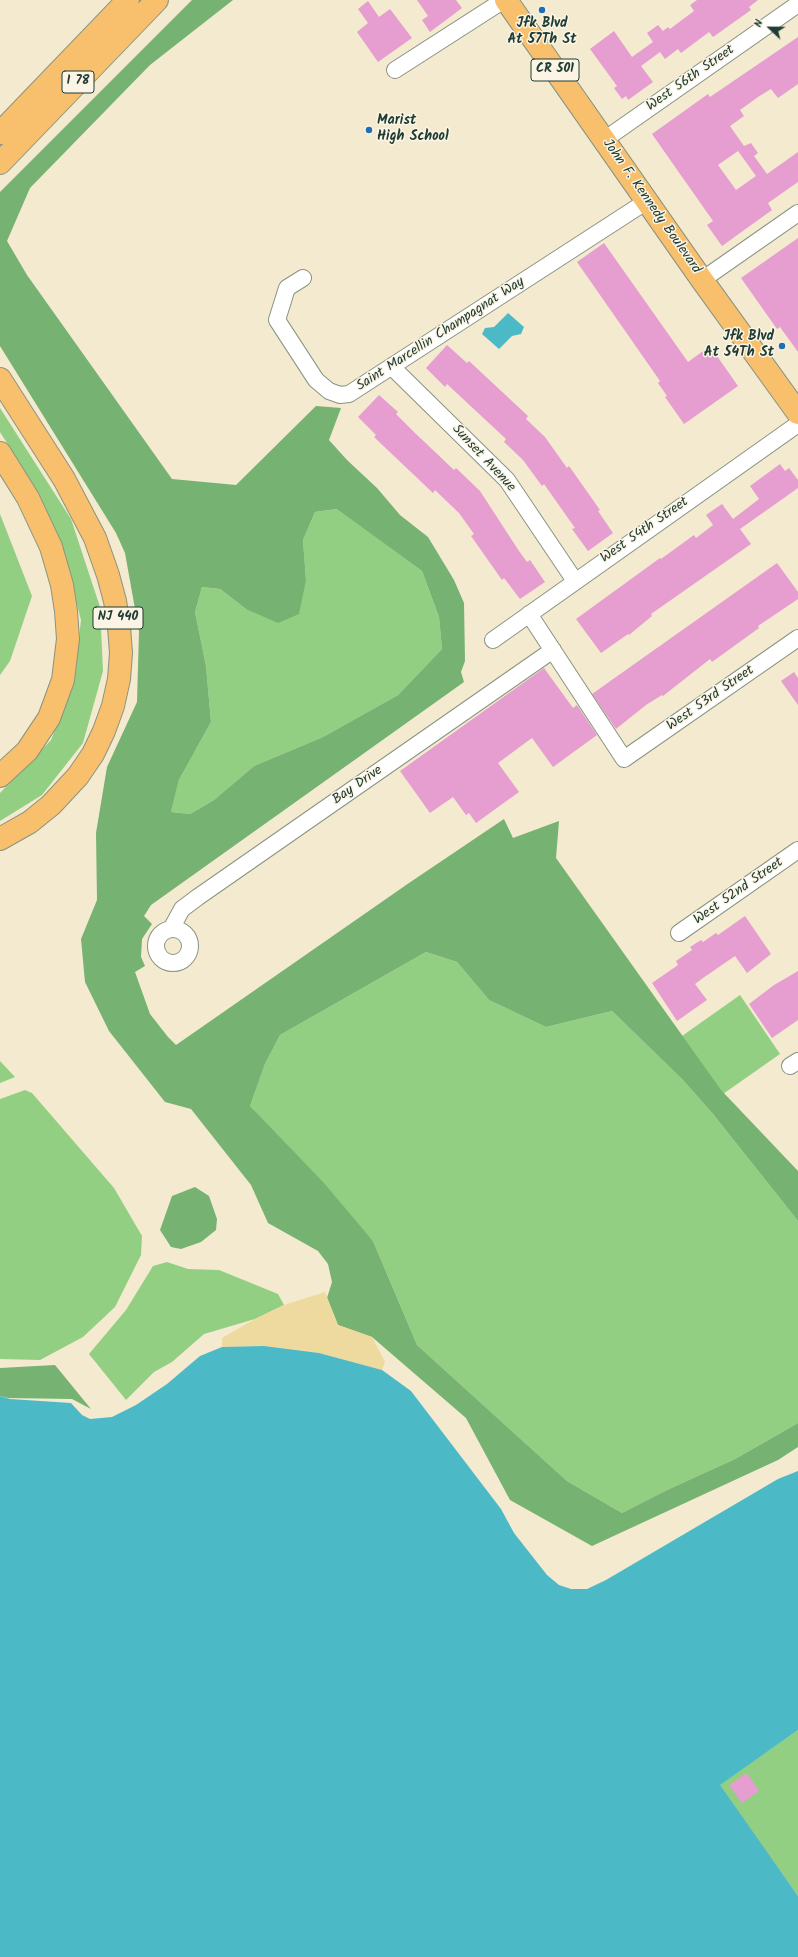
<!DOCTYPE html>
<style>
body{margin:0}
#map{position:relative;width:798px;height:1957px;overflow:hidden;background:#f3ead0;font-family:Kalam,sans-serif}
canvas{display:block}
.north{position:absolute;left:750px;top:8px;width:40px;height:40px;-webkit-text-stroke:3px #fcf5e5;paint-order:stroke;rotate:292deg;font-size:11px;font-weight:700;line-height:16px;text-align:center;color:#1f3d34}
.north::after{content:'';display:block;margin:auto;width:14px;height:18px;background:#1f3d34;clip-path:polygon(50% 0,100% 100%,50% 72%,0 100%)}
</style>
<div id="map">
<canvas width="798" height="1957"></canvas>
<div class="north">N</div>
</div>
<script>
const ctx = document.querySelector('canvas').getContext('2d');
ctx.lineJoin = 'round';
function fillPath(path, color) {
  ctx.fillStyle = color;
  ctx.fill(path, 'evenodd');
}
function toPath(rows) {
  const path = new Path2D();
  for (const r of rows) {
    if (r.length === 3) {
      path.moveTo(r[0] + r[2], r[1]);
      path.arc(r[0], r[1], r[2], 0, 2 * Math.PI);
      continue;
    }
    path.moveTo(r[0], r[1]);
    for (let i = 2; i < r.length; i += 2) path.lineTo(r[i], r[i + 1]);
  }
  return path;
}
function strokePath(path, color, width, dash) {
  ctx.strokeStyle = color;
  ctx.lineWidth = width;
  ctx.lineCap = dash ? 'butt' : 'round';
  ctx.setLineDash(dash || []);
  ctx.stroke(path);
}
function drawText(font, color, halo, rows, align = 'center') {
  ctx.font = font + ' Kalam,sans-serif';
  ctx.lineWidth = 3;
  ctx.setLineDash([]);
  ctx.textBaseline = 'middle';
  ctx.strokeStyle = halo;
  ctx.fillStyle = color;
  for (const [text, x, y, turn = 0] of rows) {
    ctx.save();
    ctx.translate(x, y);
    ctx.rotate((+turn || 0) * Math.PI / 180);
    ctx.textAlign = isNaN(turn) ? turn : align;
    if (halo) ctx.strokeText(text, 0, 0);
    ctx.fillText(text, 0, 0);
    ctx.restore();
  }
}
const green = toPath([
 [0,408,71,519,100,607,103,671,83,743,42,795,0,821,0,793,51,740,74,681,81,620,64,554,38,492,0,432],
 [338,509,422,571,439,617,442,649,398,695,323,737,254,766,214,800,190,814,171,812,179,780,211,722,206,666,195,612,202,587,220,589,246,609,306,580,303,540,315,512],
 [0,514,32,596,10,661,0,675],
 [426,952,457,962,489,1000,546,1027,612,1011,683,1080,713,1114,798,1221,798,1423,735,1459,667,1490,622,1513,567,1481,417,1345,373,1241,250,1106,265,1064,280,1035],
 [740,995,780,1054,723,1094,682,1036],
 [0,1061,15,1077,0,1083],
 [25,1090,32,1093,114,1188,142,1236,141,1255,115,1307,83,1337,40,1360,0,1359,0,1099],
 [167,1262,188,1269,219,1270,278,1294,284,1305,255,1319,204,1334,172,1362,154,1372,126,1400,89,1354,126,1310,153,1266],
 [798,1730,798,1896,719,1785]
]);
const forest = toPath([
 [192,0,233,0,150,65,30,188,7,241,27,275,172,479,236,485,316,406,341,408,329,440,347,460,377,488,400,515,428,537,454,580,464,603,465,661,461,672,464,682,151,905,144,916,152,924,142,939,141,957,145,966,135,972,150,1014,168,1037,176,1045,409,883,504,819,513,838,559,821,556,858,721,1090,798,1171,798,1221,713,1114,683,1080,612,1011,546,1027,489,1000,457,962,426,952,280,1035,265,1064,250,1106,323,1182,373,1241,417,1345,567,1481,622,1513,667,1490,735,1459,798,1423,798,1447,778,1460,592,1546,510,1500,466,1418,372,1337,338,1325,327,1298,332,1282,328,1264,318,1251,268,1223,251,1185,191,1109,165,1102,109,1031,85,982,81,939,97,900,96,833,107,767,137,702,139,631,125,553,116,533,0,346,0,192],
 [337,509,422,571,439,617,442,649,398,695,323,737,254,766,214,800,190,814,171,812,179,780,211,722,206,666,195,612,202,587,220,589,246,609,278,623,299,614,306,580,303,540,315,512],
 [195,1187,209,1196,217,1219,216,1230,201,1242,181,1249,171,1247,160,1230,172,1196],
 [55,1365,91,1409,72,1399,8,1398,0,1396,0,1368]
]);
const sand = toPath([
 [325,1292,338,1325,372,1337,385,1362,382,1370,319,1353,264,1346,222,1347,222,1338,255,1319,284,1305]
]);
const water = toPath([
 [508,313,524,327,521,334,512,336,499,349,482,334,485,328,494,327],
 [264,1346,319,1353,382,1370,411,1391,501,1509,514,1533,547,1575,559,1585,571,1589,587,1589,606,1580,778,1479,798,1471,798,1730,720,1785,798,1896,798,1957,0,1957,0,1396,10,1399,71,1403,82,1415,90,1419,112,1417,136,1405,167,1384,200,1356,222,1347]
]);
const building = toPath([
 [417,0,456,0,462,8,430,32,422,20,428,16],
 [697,0,758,0,749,7,751,10,713,37,709,32,681,53,678,49,665,59,660,52,641,66,653,82,628,100,626,96,622,99,614,88,617,86,590,49,614,31,632,57,653,42,647,33,658,25,663,31,668,27,670,29,694,11,690,5],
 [368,1,379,17,390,9,412,38,378,62,357,32,368,23,358,9],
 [798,37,798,84,778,98,771,89,758,97,740,110,744,116,730,126,744,146,751,143,758,153,754,156,767,174,798,152,798,182,768,203,772,210,722,246,707,225,713,221,652,134,708,94,710,97],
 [738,151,756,176,736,190,718,165],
 [798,238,798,352,780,327,777,329,741,278],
 [604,243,688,362,710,346,738,386,684,424,665,397,667,396,658,383,660,381,577,262],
 [447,345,467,363,469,361,528,416,526,419,545,437,567,468,569,466,600,510,598,511,613,533,588,551,572,529,575,528,544,484,542,486,523,460,504,442,506,439,447,384,445,387,426,368],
 [379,395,398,412,396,414,415,433,454,470,456,468,480,491,519,551,527,562,530,560,545,582,520,599,504,578,502,580,471,536,474,534,459,513,435,490,433,493,374,437,376,435,358,417],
 [780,464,785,471,789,468,798,480,798,488,740,529,751,544,651,614,652,616,629,635,628,634,601,653,576,619,660,558,661,559,694,535,696,538,713,525,706,515,722,504,733,519,759,499,750,486],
 [777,563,798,592,798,599,758,626,759,628,712,662,710,659,663,696,662,695,646,705,616,729,592,694],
 [544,668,573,708,577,705,597,735,553,767,532,738,498,763,519,792,476,823,469,813,466,815,453,797,430,813,400,771],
 [794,672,798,678,798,705,781,681],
 [745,916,771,954,747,973,735,956,703,978,695,984,707,1000,677,1021,652,983,678,965,676,961,692,950,690,947,701,940,703,942,716,933,718,935],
 [798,971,798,1020,772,1038,749,1004,774,985],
 [747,1773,759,1791,742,1803,729,1785]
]);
const street = toPath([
 [395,70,504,0],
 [604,140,798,4],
 [303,278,287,288,277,320,316,380,329,391,340,395,349,394,647,201],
 [702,280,798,213],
 [392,367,507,480,575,581],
 [529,614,624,759,798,638],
 [493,640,798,424],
 [173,946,17],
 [171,929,182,909,198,897,553,650],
 [679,933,798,850],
 [790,1066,798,1061]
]);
const primary = toPath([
 [506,0,702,280,798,413]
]);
const highway = toPath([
 [0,133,128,0],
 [0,163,157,0],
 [0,379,64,479,95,538,108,575,115,601,119,627,121,653,119,679,113,706,104,731,93,754,78,776,51,805,30,822,0,839],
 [0,453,28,498,51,547,62,585,66,611,68,639,63,680,49,718,27,751,0,776]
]);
const markers = [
 [542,10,4,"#1f6fb2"],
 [369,130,4,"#1f6fb2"],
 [782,346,4,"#1f6fb2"]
];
const shields = [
 [555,70,48],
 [78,82,32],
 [118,618,50]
];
const shieldNames = [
 ["CR 501",555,70],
 ["I 78",78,82],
 ["NJ 440",118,618]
];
const poiNames = [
 ["Jfk Blvd",542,25],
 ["At 57Th St",542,41],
 ["Marist",377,122,"left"],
 ["High School",377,138,"left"],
 ["Jfk Blvd",774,338,"right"],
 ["At 54Th St",774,354,"right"]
];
const streetNames = [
 ["West 56th Street",691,79,-35],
 ["John F. Kennedy Boulevard",651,207,55],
 ["Saint Marcellin Champagnat Way",441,335,-33],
 ["Sunset Avenue",483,459,47],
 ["West 54th Street",645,531,-35],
 ["West 53rd Street",711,699,-35],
 ["Bay Drive",358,786,-35],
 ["West 52nd Street",739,892,-35]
];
fillPath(green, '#93cf83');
fillPath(forest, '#76b271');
fillPath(sand, '#eeda9e');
fillPath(water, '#4cb9c6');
fillPath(building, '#e69dd0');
strokePath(street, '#899482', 18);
strokePath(primary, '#899482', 24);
strokePath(highway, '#899482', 24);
strokePath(street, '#fff', 16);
strokePath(primary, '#f8bf6c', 22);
strokePath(highway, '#f8bf6c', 22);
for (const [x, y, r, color] of markers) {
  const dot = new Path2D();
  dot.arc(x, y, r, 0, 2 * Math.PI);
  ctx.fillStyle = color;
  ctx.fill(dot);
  strokePath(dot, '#fcf5e5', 1.5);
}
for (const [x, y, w] of shields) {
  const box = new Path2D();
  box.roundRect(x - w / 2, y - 11, w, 22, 3);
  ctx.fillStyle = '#fcf5e5';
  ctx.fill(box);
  strokePath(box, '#1f3d34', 1);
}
drawText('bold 13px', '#1f3d34', null, shieldNames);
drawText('bold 14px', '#1f3d34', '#fcf5e5', poiNames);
drawText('14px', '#1f3d34', '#fcf5e5', streetNames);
</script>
